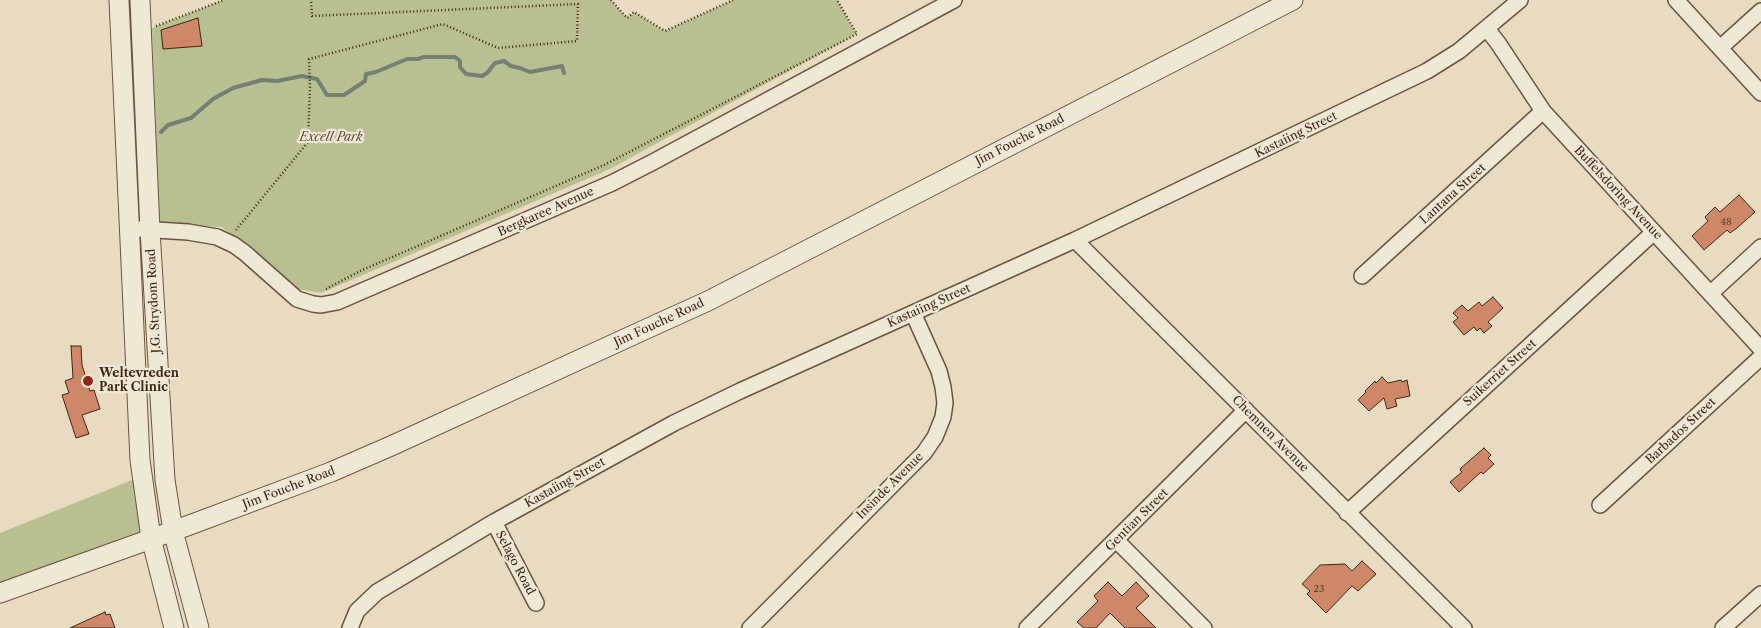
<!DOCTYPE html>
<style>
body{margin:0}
canvas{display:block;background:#e7dcc2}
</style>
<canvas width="1761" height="628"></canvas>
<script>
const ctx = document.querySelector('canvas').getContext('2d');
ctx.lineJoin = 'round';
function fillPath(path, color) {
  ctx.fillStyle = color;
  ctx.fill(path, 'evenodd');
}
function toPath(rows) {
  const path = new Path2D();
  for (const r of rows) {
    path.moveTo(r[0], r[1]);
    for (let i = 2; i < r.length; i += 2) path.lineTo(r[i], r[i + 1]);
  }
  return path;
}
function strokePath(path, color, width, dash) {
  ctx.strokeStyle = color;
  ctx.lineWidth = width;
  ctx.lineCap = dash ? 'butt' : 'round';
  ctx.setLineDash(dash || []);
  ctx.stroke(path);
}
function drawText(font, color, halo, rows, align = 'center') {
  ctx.font = font + ' "Libre Caslon Text",serif';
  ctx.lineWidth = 4.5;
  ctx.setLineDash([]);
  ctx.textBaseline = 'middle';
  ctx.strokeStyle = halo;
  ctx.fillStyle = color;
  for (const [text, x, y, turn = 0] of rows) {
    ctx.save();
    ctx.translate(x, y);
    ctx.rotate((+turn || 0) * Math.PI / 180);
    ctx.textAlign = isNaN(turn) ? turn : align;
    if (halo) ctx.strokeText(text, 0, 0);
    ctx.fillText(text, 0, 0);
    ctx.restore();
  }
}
const green = toPath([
 [224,0,611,0,627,18,634,12,665,31,733,0,837,0,857,34,610,169,321,293,297,289,222,227,159,224,152,28],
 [142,476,150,538,0,595,0,533]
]);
const stream = toPath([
 [161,132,168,125,191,118,213,99,233,88,262,80,277,81,302,76,317,79,327,95,344,95,365,81,366,74,376,72,407,59,418,59,424,57,455,57,460,61,460,67,466,74,482,76,487,73,495,63,504,61,511,66,520,68,530,72,562,66,564,73]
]);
const building = toPath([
 [198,18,202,46,163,49,161,30,198,18],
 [1739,195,1755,212,1737,228,1730,233,1727,230,1704,250,1692,236,1708,221,1705,217,1715,207,1720,212,1739,195],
 [1493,297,1503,308,1488,322,1492,326,1484,333,1480,328,1477,331,1474,327,1464,335,1453,322,1458,318,1453,313,1462,305,1468,311,1479,302,1482,306,1493,297],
 [71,346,81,346,82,365,90,391,94,390,100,409,82,415,89,434,76,438,62,395,69,393,65,381,73,378,71,346],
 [1382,377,1388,383,1401,380,1402,382,1407,380,1410,396,1395,399,1397,406,1387,409,1384,398,1369,411,1358,400,1366,392,1365,391,1375,381,1376,383,1382,377],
 [1484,448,1491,455,1488,458,1494,464,1483,474,1481,472,1459,492,1450,482,1462,472,1460,470,1461,468,1484,448],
 [1362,561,1376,574,1358,591,1352,586,1326,613,1307,594,1310,591,1302,584,1320,565,1345,564,1352,571,1362,561],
 [1108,582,1122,596,1136,582,1149,596,1136,608,1156,628,1125,628,1110,613,1096,628,1084,628,1077,622,1098,601,1094,596,1108,582],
 [105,612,106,615,110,614,115,628,70,628,105,612]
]);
const path = toPath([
 [611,0,627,18,634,12,665,31,733,0],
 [156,26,224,0],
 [236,230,308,142,310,88,309,59,443,24,498,48,577,41,578,4,312,16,311,0],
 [326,289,360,271,604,165,857,34,837,0]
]);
const minor = toPath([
 [1676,0,1761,93],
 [1487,29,1498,43,1543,111,1761,349],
 [1720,48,1761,11],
 [140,229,188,232,217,237,234,245,245,253,297,299,313,304,321,305,337,302,612,183,653,162,954,0],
 [1075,240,1464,628],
 [1362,276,1543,111],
 [1711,293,1761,247],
 [1600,505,1761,357],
 [1347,513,1654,232],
 [494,522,536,603],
 [1116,540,1204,628],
 [350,628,357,611,377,592,494,522,674,423,740,391,1075,240,1427,71,1459,51,1520,0],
 [750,628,924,453,935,437,943,417,945,403,943,387,939,371,913,313],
 [1027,628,1246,410],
 [1723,628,1761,594]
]);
const tertiary = toPath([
 [119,0,140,460,151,538,174,628],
 [140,0,150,230,165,480,173,531,199,628],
 [0,593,187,526,331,472,391,446,655,325,708,301,1293,0]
]);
const markers = [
 [88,381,6,"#8f2418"]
];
const numberNames = [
 ["48",1726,222],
 ["23",1319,589]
];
const streetNames = [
 ["Kastaiing Street",1296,135,-26],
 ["Jim Fouche Road",1020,140,-27],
 ["Buffelsdoring Avenue",1618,193,47],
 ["Lantana Street",1453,194,-42],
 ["Bergkaree Avenue",546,212,-24],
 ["J.G. Strydom Road",154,301,-93],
 ["Kastaiing Street",929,306,-24],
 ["Jim Fouche Road",659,323,-25],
 ["Suikerriet Street",1500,373,-42],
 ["Barbados Street",1681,431,-43],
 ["Chemnen Avenue",1270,434,45],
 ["Kastaiing Street",565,483,-29],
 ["Insinde Avenue",890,486,-45],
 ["Jim Fouche Road",289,488,-21],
 ["Gentian Street",1137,520,-45],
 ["Selago Road",515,563,62]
];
const parkNames = [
 ["Excell Park",331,138]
];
const poiNames = [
 ["Weltevreden",99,374],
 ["Park Clinic",99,388]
];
fillPath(green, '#b8c092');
strokePath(stream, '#757f73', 4);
fillPath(building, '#ce8768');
strokePath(building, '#412611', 1);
strokePath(minor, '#6a543d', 18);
strokePath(tertiary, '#6a543d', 21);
strokePath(path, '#412611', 2.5, [1, 2.5]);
strokePath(minor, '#efe8d7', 15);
strokePath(tertiary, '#efe8d7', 19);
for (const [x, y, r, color] of markers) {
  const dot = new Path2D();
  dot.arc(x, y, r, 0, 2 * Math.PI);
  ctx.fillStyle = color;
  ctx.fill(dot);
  strokePath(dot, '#efe8d7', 2);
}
drawText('10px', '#643e27', null, numberNames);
drawText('12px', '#412611', '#efe8d7', streetNames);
drawText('italic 12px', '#5f4c31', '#efe8d7', parkNames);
drawText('bold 12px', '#412611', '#efe8d7', poiNames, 'left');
</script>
